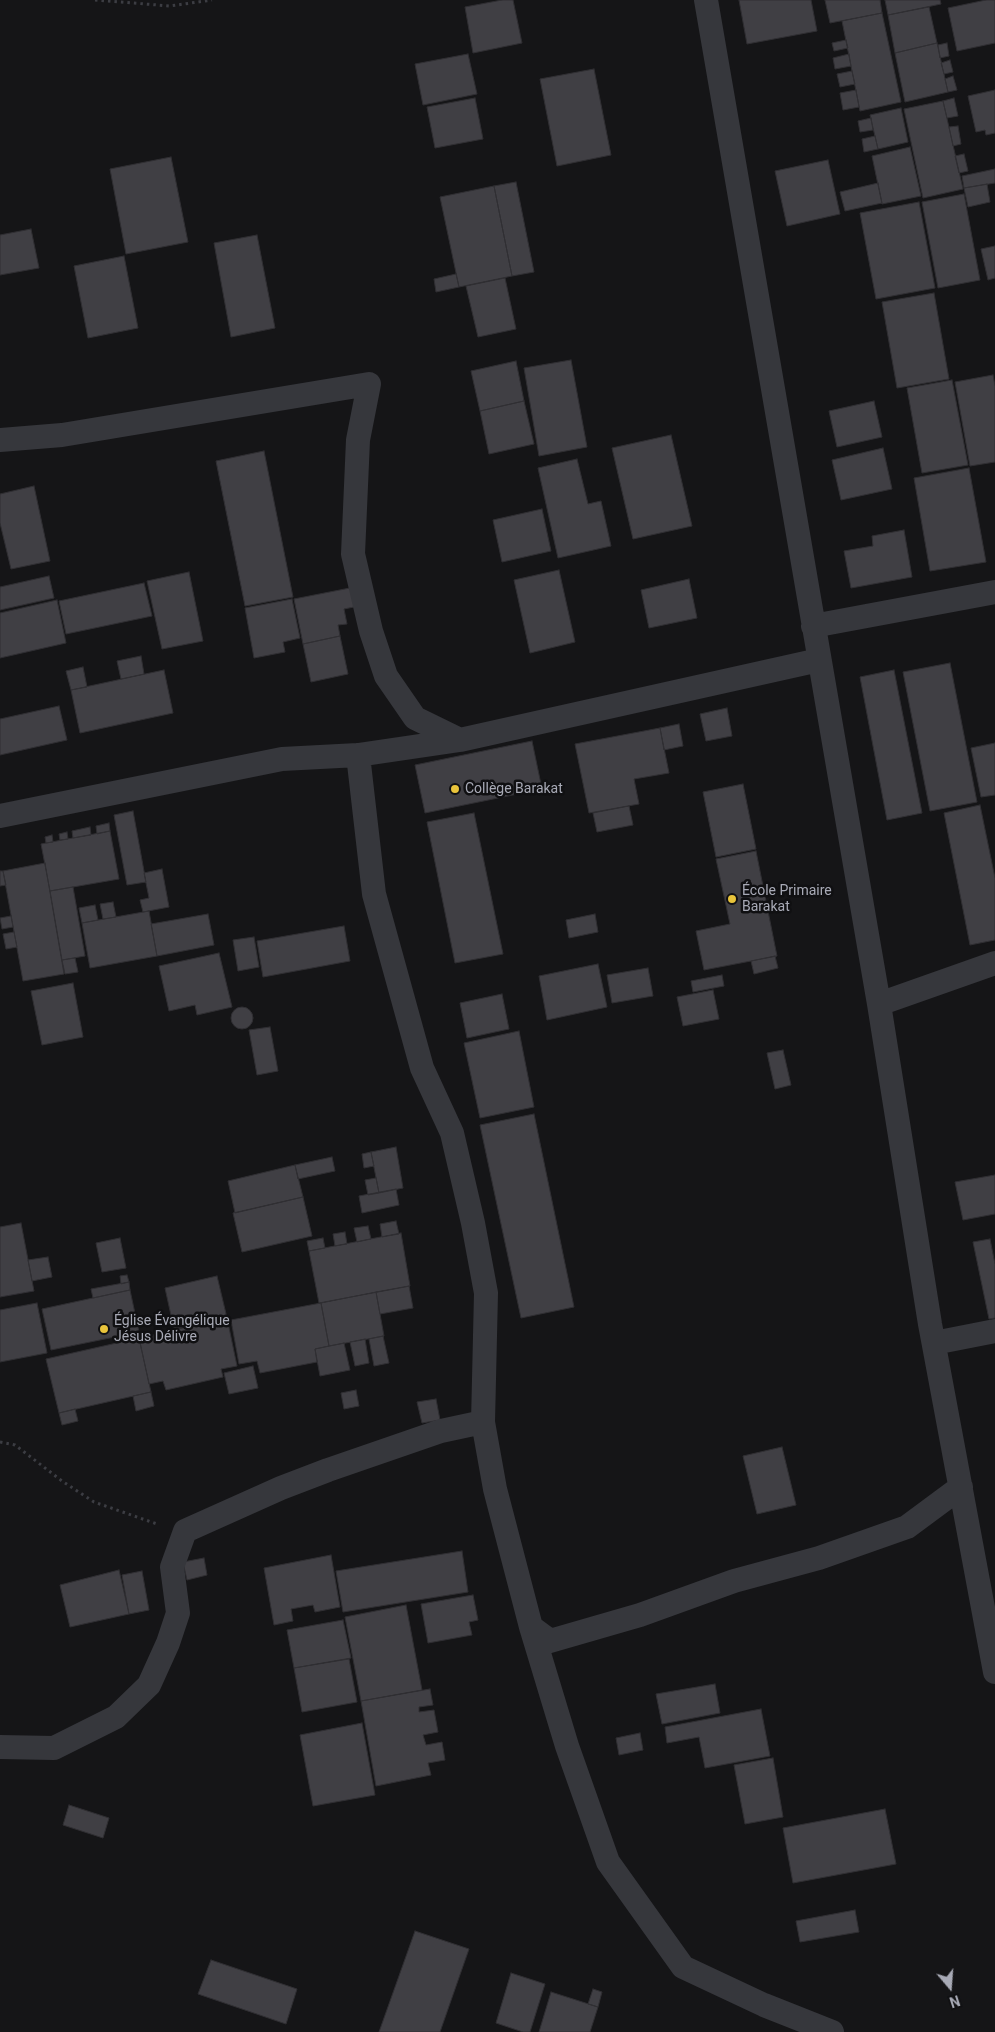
<!DOCTYPE html>
<meta charset="utf-8">
<style>
body{margin:0}
#map{position:relative;width:995px;height:2032px;overflow:hidden;background:#151517;font-family:Roboto,sans-serif}
canvas{display:block}
.north{position:absolute;left:925px;top:1962px;width:50px;height:50px;-webkit-text-stroke:4px #101012;paint-order:stroke;rotate:162deg;font-size:14px;font-weight:700;line-height:20px;text-align:center;color:#a8aab6}
.north::after{content:'';display:block;margin:auto;width:18px;height:22px;background:#a8aab6;clip-path:polygon(50% 0,100% 100%,50% 72%,0 100%)}
</style>
<div id="map">
<canvas width="995" height="2032"></canvas>
<div class="north">N</div>
</div>
<script>
const ctx = document.querySelector('canvas').getContext('2d');
ctx.lineJoin = 'round';
function fillPath(path, color) {
  ctx.fillStyle = color;
  ctx.fill(path, 'evenodd');
}
function toPath(rows) {
  const path = new Path2D();
  for (const r of rows) {
    if (r.length === 3) {
      path.moveTo(r[0] + r[2], r[1]);
      path.arc(r[0], r[1], r[2], 0, 2 * Math.PI);
      continue;
    }
    path.moveTo(r[0], r[1]);
    for (let i = 2; i < r.length; i += 2) path.lineTo(r[i], r[i + 1]);
  }
  return path;
}
function strokePath(path, color, width, dash) {
  ctx.strokeStyle = color;
  ctx.lineWidth = width;
  ctx.lineCap = dash ? 'butt' : 'round';
  ctx.setLineDash(dash || []);
  ctx.stroke(path);
}
function drawText(font, color, halo, rows, align = 'center') {
  ctx.font = font + ' Roboto,sans-serif';
  ctx.lineWidth = 5;
  ctx.setLineDash([]);
  ctx.textBaseline = 'middle';
  ctx.strokeStyle = halo;
  ctx.fillStyle = color;
  for (const [text, x, y, turn = 0] of rows) {
    ctx.save();
    ctx.translate(x, y);
    ctx.rotate((+turn || 0) * Math.PI / 180);
    ctx.textAlign = isNaN(turn) ? turn : align;
    if (halo) ctx.strokeText(text, 0, 0);
    ctx.fillText(text, 0, 0);
    ctx.restore();
  }
}
const building = toPath([
 [502,0,513,0,522,43,473,53,465,7,502,0],
 [739,0,811,0,817,31,747,44,739,0],
 [825,0,880,0,882,13,830,23,825,0],
 [885,0,940,0,941,4,888,15,885,0],
 [986,0,995,0,995,43,957,51,948,8,986,0],
 [929,7,937,43,895,53,888,15,929,7],
 [882,13,901,102,860,111,842,21,882,13],
 [846,40,848,48,834,51,832,43,846,40],
 [937,43,948,92,905,102,895,53,937,43],
 [947,43,949,56,940,58,938,45,947,43],
 [468,54,477,94,423,105,415,64,468,54],
 [849,54,851,66,835,69,833,58,849,54],
 [950,60,953,72,944,74,941,63,950,60],
 [594,69,611,155,557,166,540,79,594,69],
 [852,71,855,84,840,87,837,74,852,71],
 [953,76,957,90,948,92,945,79,953,76],
 [856,90,859,107,843,110,840,93,856,90],
 [995,90,995,133,986,135,985,130,976,132,968,96,995,90],
 [475,98,483,139,435,148,427,107,475,98],
 [954,98,958,116,947,118,943,101,954,98],
 [943,101,963,189,923,198,904,109,943,101],
 [901,108,908,142,878,149,870,115,901,108],
 [871,118,873,130,860,132,858,121,871,118],
 [958,126,961,144,953,146,949,127,958,126],
 [875,136,878,149,864,152,862,139,875,136],
 [910,147,921,196,882,204,872,156,910,147],
 [964,154,968,171,959,173,955,156,964,154],
 [171,157,188,242,126,254,110,169,171,157],
 [828,160,840,214,787,226,775,171,828,160],
 [995,169,995,183,964,188,962,176,995,169],
 [516,182,534,272,512,276,494,186,516,182],
 [878,183,882,203,845,211,840,192,878,183],
 [987,184,990,202,968,207,964,188,987,184],
 [494,186,512,276,459,287,440,197,494,186],
 [964,194,980,280,938,288,922,202,964,194],
 [919,202,935,288,876,299,860,213,919,202],
 [31,229,39,268,0,275,0,235,31,229],
 [257,235,275,328,231,337,214,243,257,235],
 [995,246,995,278,988,280,981,249,995,246],
 [124,256,138,328,88,338,74,266,124,256],
 [456,274,459,287,436,292,434,279,456,274],
 [505,278,516,329,478,337,466,286,505,278],
 [934,293,949,379,897,388,882,302,934,293],
 [571,360,587,447,539,456,524,368,571,360],
 [516,361,524,401,480,411,471,371,516,361],
 [993,375,995,386,995,462,970,466,955,382,993,375],
 [952,380,968,465,922,473,907,388,952,380],
 [524,401,534,444,489,454,480,411,524,401],
 [874,401,882,437,837,447,829,411,874,401],
 [671,435,692,526,633,539,612,448,671,435],
 [883,448,892,489,841,500,832,460,883,448],
 [264,451,293,597,245,606,216,461,264,451],
 [577,459,588,504,601,501,611,546,558,558,538,468,577,459],
 [969,468,986,562,930,571,914,478,969,468],
 [34,486,50,561,11,569,0,523,0,494,34,486],
 [542,509,551,551,502,562,493,520,542,509],
 [904,530,912,577,851,588,844,551,873,546,872,536,904,530],
 [559,570,575,642,530,653,514,580,559,570],
 [189,572,203,641,162,649,147,581,189,572],
 [49,576,54,598,0,610,0,587,49,576],
 [689,579,697,618,649,628,641,590,689,579],
 [144,583,152,616,66,634,59,601,144,583],
 [355,587,359,606,344,609,347,624,338,625,340,636,303,644,294,599,355,587],
 [292,599,300,638,283,642,285,652,254,658,245,608,292,599],
 [57,600,66,643,0,658,0,613,57,600],
 [340,636,348,674,311,682,303,644,340,636],
 [141,656,144,674,121,679,117,661,141,656],
 [950,663,977,802,930,811,903,672,950,663],
 [83,667,87,687,71,690,66,671,83,667],
 [164,670,173,713,80,733,71,690,164,670],
 [894,670,922,813,887,820,860,677,894,670],
 [59,706,67,740,0,755,0,719,59,706],
 [727,708,732,736,706,741,700,714,727,708],
 [679,724,683,746,664,750,660,728,679,724],
 [660,728,669,773,634,779,639,804,589,813,575,744,660,728],
 [532,741,542,789,425,813,415,765,532,741],
 [995,743,995,795,981,797,971,748,995,743],
 [743,784,756,849,716,857,703,792,743,784],
 [980,805,995,878,995,940,970,945,944,813,980,805],
 [629,806,633,825,597,832,593,813,629,806],
 [133,811,146,882,127,885,114,815,133,811],
 [474,813,503,954,455,963,427,822,474,813],
 [109,823,110,831,97,834,96,826,109,823],
 [90,827,91,835,73,838,72,831,90,827],
 [110,831,119,879,50,891,41,844,110,831],
 [67,832,68,839,60,840,59,834,67,832],
 [52,835,53,842,46,843,45,837,52,835],
 [756,851,777,956,704,970,696,931,730,924,716,859,756,851],
 [45,863,64,974,23,981,3,871,45,863],
 [162,869,169,907,143,912,140,900,149,898,144,873,162,869],
 [0,871,3,871,6,885,0,886,0,871],
 [73,887,85,956,62,960,50,891,73,887],
 [113,902,116,917,103,919,100,904,113,902],
 [95,905,98,920,82,923,79,908,95,905],
 [149,911,157,956,90,968,82,923,149,911],
 [208,914,214,945,157,956,151,924,208,914],
 [595,914,598,932,569,938,566,920,595,914],
 [11,916,13,927,2,929,0,918,11,916],
 [344,926,350,961,263,977,257,941,344,926],
 [14,932,17,947,6,949,3,934,14,932],
 [254,937,259,967,238,971,233,940,254,937],
 [219,953,232,1007,197,1015,195,1005,169,1011,159,966,219,953],
 [775,956,778,968,754,974,751,961,775,956],
 [75,958,78,972,65,974,62,960,75,958],
 [598,964,607,1007,547,1020,539,976,598,964],
 [648,968,653,996,612,1003,607,975,648,968],
 [722,975,724,986,693,992,691,981,722,975],
 [73,983,83,1037,42,1045,31,991,73,983],
 [713,990,719,1019,683,1026,677,997,713,990],
 [502,994,509,1029,467,1038,460,1003,502,994],
 [242,1018,11],
 [270,1027,278,1071,257,1075,249,1030,270,1027],
 [519,1031,534,1107,480,1118,464,1043,519,1031],
 [783,1050,791,1085,775,1089,767,1053,783,1050],
 [534,1114,574,1307,521,1318,480,1125,534,1114],
 [396,1147,403,1188,379,1193,371,1152,396,1147],
 [371,1152,374,1166,364,1168,362,1154,371,1152],
 [332,1157,335,1171,298,1179,295,1165,332,1157],
 [295,1165,303,1197,235,1213,228,1181,295,1165],
 [995,1175,995,1214,963,1220,955,1182,995,1175],
 [376,1178,379,1193,368,1195,365,1180,376,1178],
 [396,1189,399,1205,362,1213,359,1196,396,1189],
 [303,1197,312,1236,242,1252,233,1213,303,1197],
 [396,1221,399,1234,382,1237,380,1224,396,1221],
 [21,1223,34,1291,0,1297,0,1227,21,1223],
 [368,1226,371,1239,357,1242,354,1228,368,1226],
 [345,1232,347,1244,335,1246,333,1234,345,1232],
 [401,1233,410,1286,319,1303,309,1251,401,1233],
 [120,1238,126,1268,102,1272,96,1243,120,1238],
 [323,1238,325,1248,309,1251,307,1241,323,1238],
 [990,1239,995,1264,995,1318,989,1319,973,1242,990,1239],
 [48,1257,52,1277,32,1281,28,1260,48,1257],
 [127,1275,129,1282,121,1284,120,1276,127,1275],
 [217,1276,227,1318,174,1329,165,1288,217,1276],
 [129,1282,130,1290,93,1298,91,1289,129,1282],
 [409,1286,413,1308,380,1314,376,1292,409,1286],
 [130,1290,139,1332,51,1350,42,1309,130,1290],
 [376,1292,384,1336,329,1346,321,1303,376,1292],
 [37,1303,47,1353,0,1362,0,1310,37,1303],
 [321,1303,329,1346,315,1349,317,1362,260,1373,257,1361,239,1364,231,1320,321,1303],
 [227,1318,237,1366,221,1369,223,1377,166,1390,163,1381,149,1384,139,1338,227,1318],
 [383,1336,389,1363,374,1366,369,1339,383,1336],
 [139,1338,151,1392,59,1413,46,1359,139,1338],
 [365,1339,369,1363,355,1366,350,1342,365,1339],
 [344,1343,350,1370,320,1376,315,1349,344,1343],
 [253,1366,258,1388,229,1394,224,1373,253,1366],
 [356,1390,359,1406,344,1409,341,1393,356,1390],
 [151,1392,154,1406,136,1411,133,1396,151,1392],
 [436,1399,440,1420,422,1423,417,1402,436,1399],
 [75,1409,78,1421,62,1425,59,1413,75,1409],
 [782,1447,796,1505,757,1514,743,1456,782,1447],
 [462,1551,468,1592,343,1612,336,1571,462,1551],
 [331,1555,340,1607,315,1612,313,1605,291,1609,293,1621,274,1625,264,1568,331,1555],
 [204,1558,207,1575,187,1580,183,1562,204,1558],
 [119,1570,129,1614,70,1627,60,1585,119,1570],
 [142,1571,149,1610,129,1614,122,1575,142,1571],
 [473,1595,478,1620,469,1622,472,1635,428,1643,421,1604,473,1595],
 [406,1605,422,1690,361,1701,345,1617,406,1605],
 [343,1620,351,1658,294,1668,287,1630,343,1620],
 [349,1659,357,1702,302,1712,294,1668,349,1659],
 [715,1684,720,1713,662,1724,656,1694,715,1684],
 [430,1689,433,1705,419,1707,419,1712,434,1710,438,1732,423,1735,426,1745,442,1742,445,1760,428,1763,431,1775,376,1786,361,1701,430,1689],
 [761,1709,770,1756,705,1768,699,1737,667,1743,665,1727,761,1709],
 [362,1723,375,1795,313,1806,300,1735,362,1723],
 [640,1733,643,1750,619,1755,616,1738,640,1733],
 [773,1758,783,1817,745,1824,734,1765,773,1758],
 [69,1805,109,1818,103,1838,63,1825,69,1805],
 [885,1809,896,1864,793,1883,783,1828,885,1809],
 [855,1910,859,1932,800,1942,796,1921,855,1910],
 [415,1931,469,1949,440,2032,379,2032,415,1931],
 [211,1960,297,1989,286,2024,198,1994,211,1960],
 [511,1973,545,1984,530,2032,523,2032,496,2023,511,1973],
 [593,1989,602,1992,598,2007,588,2004,593,1989],
 [551,1992,598,2007,590,2032,539,2032,551,1992]
]);
const path = toPath([
 [95,0,170,6,212,0],
 [0,1442,15,1445,62,1481,94,1502,157,1524]
]);
const minor = toPath([
 [706,0,879,1004,930,1324,995,1672],
 [0,440,62,435,369,384,358,440,353,554,371,631,386,676,415,718,460,740],
 [813,626,995,592],
 [358,755,374,894,422,1068,452,1133,473,1223,486,1293,483,1422,495,1489,531,1627,550,1641,640,1615,734,1581,819,1558,907,1527,961,1487],
 [0,816,282,759,358,755,460,740,819,660],
 [879,1004,995,963],
 [934,1343,995,1331],
 [531,1627,567,1746,608,1862,683,1967,764,2005,832,2032],
 [0,1747,54,1748,116,1717,149,1685,168,1643,178,1613,172,1567,185,1531,281,1488,328,1470,441,1431,483,1422]
]);
const markers = [
 [455,789,5,"#e9c43b"],
 [732,899,5,"#e9c43b"],
 [104,1329,5,"#e9c43b"]
];
const poiNames = [
 ["Collège Barakat",465,789],
 ["École Primaire",742,891],
 ["Barakat",742,907],
 ["Église Évangélique",114,1321],
 ["Jésus Délivre",114,1337]
];
fillPath(building, '#403f44');
strokePath(building, '#302f33', 1);
strokePath(path, '#3c3d43', 3, [2.5, 4]);
strokePath(minor, '#36373c', 24);
for (const [x, y, r, color] of markers) {
  const dot = new Path2D();
  dot.arc(x, y, r, 0, 2 * Math.PI);
  ctx.fillStyle = color;
  ctx.fill(dot);
  strokePath(dot, '#101012', 2);
}
drawText('14px', '#a8aab6', '#101012', poiNames, 'left');
</script>
